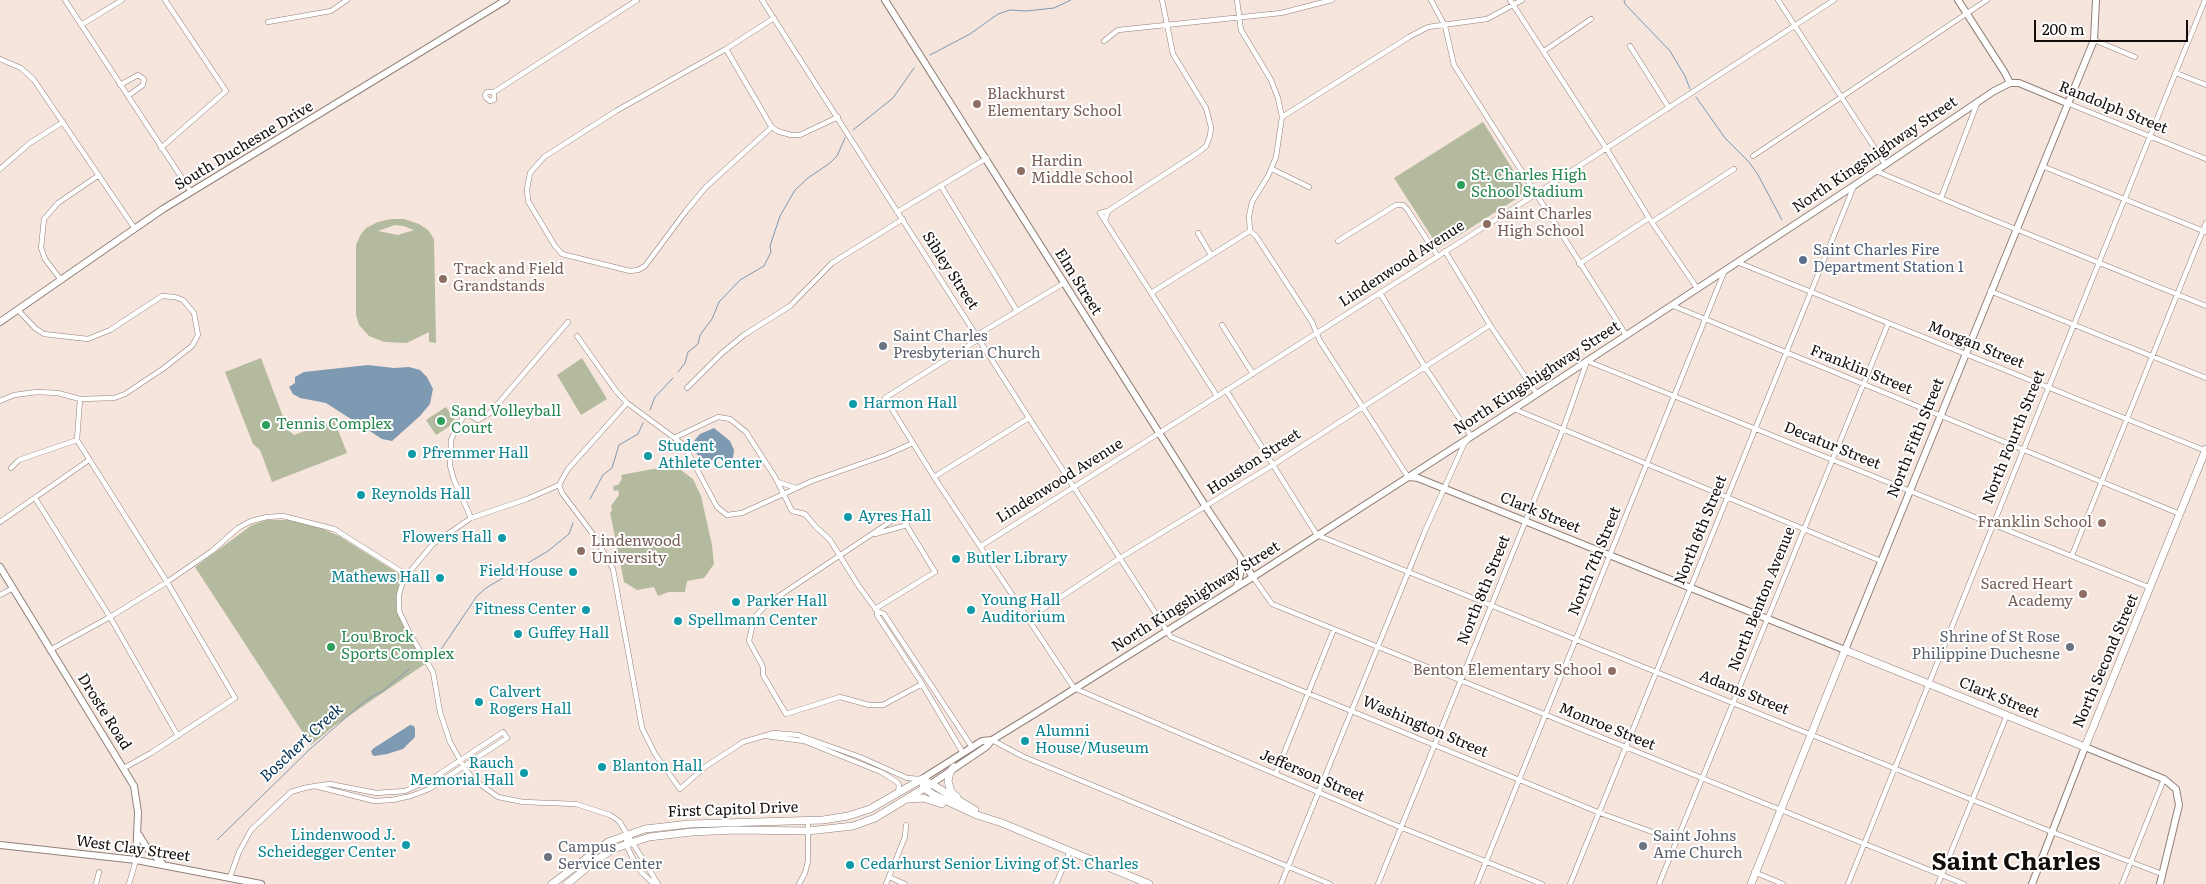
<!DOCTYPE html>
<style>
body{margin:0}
#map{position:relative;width:2206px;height:884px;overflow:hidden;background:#f6e5dc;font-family:Literata,serif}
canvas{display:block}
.scale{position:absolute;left:2034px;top:20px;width:154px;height:22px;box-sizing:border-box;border:2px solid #140e0b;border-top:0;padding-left:6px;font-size:15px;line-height:18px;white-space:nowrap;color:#140e0b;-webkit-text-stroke:4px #fff;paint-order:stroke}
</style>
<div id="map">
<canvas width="2206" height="884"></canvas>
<div class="scale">200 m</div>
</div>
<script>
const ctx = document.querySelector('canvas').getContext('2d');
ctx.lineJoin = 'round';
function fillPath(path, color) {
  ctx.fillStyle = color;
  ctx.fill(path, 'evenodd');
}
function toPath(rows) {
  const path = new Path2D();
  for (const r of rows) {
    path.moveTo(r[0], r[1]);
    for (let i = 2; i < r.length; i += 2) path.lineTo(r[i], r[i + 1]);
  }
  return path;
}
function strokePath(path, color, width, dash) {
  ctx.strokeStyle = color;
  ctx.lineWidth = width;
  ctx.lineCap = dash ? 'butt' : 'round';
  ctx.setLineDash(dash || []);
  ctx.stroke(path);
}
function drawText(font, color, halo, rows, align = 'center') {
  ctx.font = font + ' Literata,serif';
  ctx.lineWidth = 4;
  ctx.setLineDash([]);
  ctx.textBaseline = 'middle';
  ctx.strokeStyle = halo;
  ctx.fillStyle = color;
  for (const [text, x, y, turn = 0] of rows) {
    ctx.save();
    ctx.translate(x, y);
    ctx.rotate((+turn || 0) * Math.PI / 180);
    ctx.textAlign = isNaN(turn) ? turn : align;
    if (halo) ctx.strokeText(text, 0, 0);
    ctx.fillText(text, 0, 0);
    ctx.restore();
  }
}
const green = toPath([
 [1483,122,1527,192,1439,248,1394,178],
 [391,219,404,219,419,224,428,230,434,239,436,343,429,342,429,332,407,343,384,342,369,336,359,325,356,315,356,245,361,234,366,228,378,222],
 [395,225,403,226,414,230,398,235,378,231],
 [261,358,288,430,294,435,334,420,347,453,272,482,260,450,253,444,225,372],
 [582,358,607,399,581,415,557,375],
 [446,407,456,422,436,435,426,420],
 [680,464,681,470,693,479,701,496,712,545,714,564,704,578,687,581,685,592,669,592,658,596,654,587,637,590,624,582,610,512,612,511,611,506,619,495,618,490,614,491,613,486,618,485,622,479,621,475],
 [267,520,289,520,323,529,339,536,401,575,396,598,399,617,425,664,334,726,311,745,195,567,252,525]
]);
const water = toPath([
 [368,365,394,368,409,367,420,370,427,377,433,389,430,404,420,416,392,441,382,439,326,403,300,398,293,394,289,387,295,383,295,377,304,372],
 [714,428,730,441,734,450,733,458,708,461,699,457,692,447,693,442,700,434],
 [410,725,414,726,415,729,415,737,403,749,387,754,374,756,372,754,371,751,374,748]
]);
const stream = toPath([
 [1624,0,1625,4,1670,51,1685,76,1690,89],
 [930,55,970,34,998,14,1010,10,1026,11,1054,8,1071,0],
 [1696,97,1725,138,1748,161,1757,173,1782,220],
 [853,130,893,98,914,68],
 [678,372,685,363,688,352,698,344,700,335,712,319,719,302,740,280,764,266,771,252,770,246,780,216,795,190,808,178,830,163,837,156,845,138],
 [650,410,655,397,673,378],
 [590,499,603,475,612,468,619,445,638,434,643,423],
 [440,651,477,596,486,588,548,551,569,534,573,523],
 [217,840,309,750,366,700,384,690,409,669]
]);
const street = toPath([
 [65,0,191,192],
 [762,0,1029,418,1171,637,1600,813,1677,841],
 [1162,0,1173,54,1206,108,1211,127,1210,136,1206,146,1199,152,1108,211,1105,221,1217,396],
 [1237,0,1241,30,1271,80,1278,98,1282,117,1276,157,1268,176,1252,202,1249,216,1250,231,1256,236,1312,322,1320,341,1408,477],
 [1431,0,1445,26,1454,65,1626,335],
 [1510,0,1606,148,1649,218,1697,288],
 [1778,0,1885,164],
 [268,22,331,11,347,0],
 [81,25,122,0],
 [2094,40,2135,57],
 [1104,41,1118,30,1281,13,1332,0],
 [1630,46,1669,108],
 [726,49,771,126,777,131,791,135,800,135,838,117],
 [1544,51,1591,19],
 [0,59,21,68,34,80,135,229],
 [2176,73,2206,85],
 [120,85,138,75,144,79,143,85,128,96],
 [494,92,494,100,490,101,486,98,485,95,487,92,494,92,637,0],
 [2067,103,2206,159],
 [1282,117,1409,37,1428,27,1487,19,1522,0],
 [772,127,706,187,686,211,645,266,638,270,630,271,562,254,555,246,528,201,527,189,530,173,544,157,616,111,726,49,774,18],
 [161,148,226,91,165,0],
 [1753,156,1987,0],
 [2042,166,2206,232],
 [0,169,30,143,63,122],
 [1272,169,1309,187],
 [1876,171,1976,213,2206,306],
 [941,186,1017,311],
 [1941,198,1978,101],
 [897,212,987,158],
 [1105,221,1100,213,1108,211],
 [1652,222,1734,169],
 [1198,233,1211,255],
 [1338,241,1396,205,1403,205,1407,209,1437,255],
 [1445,251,1490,325,1537,394],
 [1737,262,2206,451],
 [1579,264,1649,218],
 [61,280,45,259,41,248,44,219,58,203,99,175],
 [1990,291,2206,378],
 [1151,293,1250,231],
 [1671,305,2180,514],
 [1222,325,1253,374],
 [977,335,1064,283],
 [577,336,616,391,627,403,684,445,717,507,727,515,742,513,812,481,886,455,913,443],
 [979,339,885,398,934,477,1074,688,1400,827,1542,884],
 [687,388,722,353,744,335,790,306,832,263,903,219],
 [1226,390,1317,535,2052,832,2162,874],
 [80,399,77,440,167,582,235,698,151,753,124,768],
 [0,401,14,395,37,392,58,393,80,399,114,398,125,394,164,368,192,346,198,335,194,313,183,300,175,297,162,296,110,330,88,339,44,334,35,328,18,310],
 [627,403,568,469,559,485,527,499,471,518,433,544,407,575,402,584,399,595,399,611,411,636,433,672,440,712,450,742,465,769,473,779,498,797,523,802,576,804,610,815,619,821,658,884],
 [1514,409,1881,561],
 [676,437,718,417,730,419,746,432,775,477,792,511,805,514,816,527,830,540,858,585,877,611],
 [11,468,19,460,77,440],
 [934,477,1029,418],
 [778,482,796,488],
 [559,485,562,493,595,537,613,569,642,728,655,754,680,789,705,767,743,742,774,733,798,735,860,757,907,778,920,779],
 [35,498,110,617,178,736],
 [471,518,454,480,450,466,451,440,458,425,466,413,478,420,490,413,568,322],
 [0,522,89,460],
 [875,534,907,525],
 [981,546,1536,194,1834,0],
 [2072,555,2206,223],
 [1253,577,1272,604,1964,884],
 [0,595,13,588],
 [875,609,935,572,902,518,896,518,779,596,765,606,754,618,749,641,763,667,763,675,786,714,840,697,869,705,883,705,922,684],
 [1029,618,1120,558,1273,465,1490,325],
 [50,650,110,617,167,582,212,551,238,528,251,521,267,517,283,516,334,529,407,575],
 [766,736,804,741,881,772,897,782,899,785,898,793],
 [992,740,1022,756,1330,884],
 [963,753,919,679,877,615,877,611,884,614,972,747],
 [1276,773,1334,629],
 [627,835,626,844,632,857,641,872,654,884],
 [1754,872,1783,884],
 [230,877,239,852,251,830,291,792,304,788,315,786,330,784,376,793,405,791,432,779,503,732,507,738,429,789,411,796,392,800,374,801,315,786],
 [889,877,905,884],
 [96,884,99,872],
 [129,884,136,860],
 [799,884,805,873,808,861,808,820],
 [886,884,905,837,906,825],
 [1056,884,1070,851],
 [1281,884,1425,531,1464,444,1471,436,1425,367,1380,293],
 [1378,884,1563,429,1587,361,2151,588],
 [1477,884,1725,270],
 [1570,884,1854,186],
 [1659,884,1888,324],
 [1848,884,2205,0],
 [1938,884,2007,715],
 [2122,884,2164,779]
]);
const secondary = toPath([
 [885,0,1206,507,1253,577],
 [1958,0,2005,73,2010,83],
 [0,322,163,209,506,0],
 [1409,477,1418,478,1845,650,2094,40,2096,0],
 [0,567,134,786,138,812,136,860],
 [1237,586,1241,570,1241,560],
 [922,779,982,741,992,740,1036,713,1253,577,1514,409,1855,185,1994,91,2010,83,2019,83,2067,103],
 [931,784,986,747,992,740],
 [139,835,147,848,162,863],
 [0,845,136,860,261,884],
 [2032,884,2085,747,2164,779,2176,789,2179,805,2160,884]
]);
const primary = toPath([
 [954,767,950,772,948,781,951,792,957,797],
 [928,782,975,810],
 [923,784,924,788,934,795,977,815,1002,823,1149,884],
 [909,799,923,798,942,804],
 [552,884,608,842,645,829,689,824,823,820,848,816,870,809,922,779],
 [567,884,594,862,613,849,649,837,692,832,736,830,808,831,853,826,875,818,931,784],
 [1751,884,1845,650,2085,747,2206,449]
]);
const markers = [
 [977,104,5,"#8d6e63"],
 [1021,171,5,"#8d6e63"],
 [1461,185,5,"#2e9e5b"],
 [1487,224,5,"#8d6e63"],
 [1803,260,5,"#5c6f8a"],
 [443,279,5,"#8d6e63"],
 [883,346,5,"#6b7280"],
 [853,404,5,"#0f9aa8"],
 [441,421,5,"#2e9e5b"],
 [266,425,5,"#2e9e5b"],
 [412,454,5,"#0f9aa8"],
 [648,456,5,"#0f9aa8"],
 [361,495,5,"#0f9aa8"],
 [848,517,5,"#0f9aa8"],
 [2102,523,5,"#8d6e63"],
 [502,538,5,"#0f9aa8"],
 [581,551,5,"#8d6e63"],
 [956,559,5,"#0f9aa8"],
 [573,572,5,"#0f9aa8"],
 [440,578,5,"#0f9aa8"],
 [2083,594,5,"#8d6e63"],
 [736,602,5,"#0f9aa8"],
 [586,610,5,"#0f9aa8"],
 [971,610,5,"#0f9aa8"],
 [678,621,5,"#0f9aa8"],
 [518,634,5,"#0f9aa8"],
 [331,647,5,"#2e9e5b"],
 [2070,647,5,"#6b7280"],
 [1612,671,5,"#8d6e63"],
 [479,702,5,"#0f9aa8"],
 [1025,741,5,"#0f9aa8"],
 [602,767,5,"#0f9aa8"],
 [524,773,5,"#0f9aa8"],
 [406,845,5,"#0f9aa8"],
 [1643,846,5,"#6b7280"],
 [548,857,5,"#6b7280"],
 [850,865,5,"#0f9aa8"]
];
const educationNames = [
 ["Blackhurst",987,95],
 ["Elementary School",987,112],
 ["Hardin",1031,162],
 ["Middle School",1031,179],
 ["Saint Charles",1497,215],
 ["High School",1497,232],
 ["Track and Field",453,270],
 ["Grandstands",453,287],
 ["Franklin School",2092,523,"right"],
 ["Lindenwood",591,542],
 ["University",591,559],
 ["Sacred Heart",2073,585,"right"],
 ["Academy",2073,602,"right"],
 ["Benton Elementary School",1602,671,"right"]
];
const streetNames = [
 ["Randolph Street",2113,108,22],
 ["South Duchesne Drive",244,146,-31],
 ["North Kingshighway Street",1875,155,-34],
 ["Lindenwood Avenue",1402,264,-33],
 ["Sibley Street",950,271,57],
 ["Elm Street",1078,282,58],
 ["Morgan Street",1976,345,22],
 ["Franklin Street",1861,370,22],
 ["North Kingshighway Street",1537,378,-33],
 ["North Fourth Street",2014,437,-68],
 ["North Fifth Street",1916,438,-68],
 ["Decatur Street",1832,446,22],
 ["Houston Street",1254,462,-33],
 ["Lindenwood Avenue",1060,481,-32],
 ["Clark Street",1540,513,22],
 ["North 6th Street",1701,530,-68],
 ["North 7th Street",1595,561,-68],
 ["North 8th Street",1484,590,-68],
 ["North Kingshighway Street",1196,597,-32],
 ["North Benton Avenue",1762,599,-68],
 ["North Second Street",2106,661,-67],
 ["Adams Street",1744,693,22],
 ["Clark Street",1999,698,22],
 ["Droste Road",104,712,58],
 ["Washington Street",1425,727,23],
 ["Monroe Street",1607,727,22],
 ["Jefferson Street",1312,776,23],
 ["First Capitol Drive",733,810,-2],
 ["West Clay Street",133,849,8]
];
const leisureNames = [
 ["St. Charles High",1471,176],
 ["School Stadium",1471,193],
 ["Sand Volleyball",451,412],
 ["Court",451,429],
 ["Tennis Complex",276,425],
 ["Lou Brock",341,638],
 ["Sports Complex",341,655]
];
const serviceNames = [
 ["Saint Charles Fire",1813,251],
 ["Department Station 1",1813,268]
];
const worshipNames = [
 ["Saint Charles",893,337],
 ["Presbyterian Church",893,354],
 ["Shrine of St Rose",2060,638,"right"],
 ["Philippine Duchesne",2060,655,"right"],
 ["Saint Johns",1653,837],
 ["Ame Church",1653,854],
 ["Campus",558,848],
 ["Service Center",558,865]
];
const cultureNames = [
 ["Harmon Hall",863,404],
 ["Student",658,447],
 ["Athlete Center",658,464],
 ["Pfremmer Hall",422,454],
 ["Reynolds Hall",371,495],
 ["Ayres Hall",858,517],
 ["Flowers Hall",492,538,"right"],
 ["Butler Library",966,559],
 ["Field House",563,572,"right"],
 ["Mathews Hall",430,578,"right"],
 ["Young Hall",981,601],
 ["Auditorium",981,618],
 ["Parker Hall",746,602],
 ["Fitness Center",576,610,"right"],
 ["Spellmann Center",688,621],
 ["Guffey Hall",528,634],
 ["Calvert",489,693],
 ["Rogers Hall",489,710],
 ["Alumni",1035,732],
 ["House/Museum",1035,749],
 ["Rauch",514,764,"right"],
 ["Memorial Hall",514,781,"right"],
 ["Blanton Hall",612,767],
 ["Lindenwood J.",396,836,"right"],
 ["Scheidegger Center",396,853,"right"],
 ["Cedarhurst Senior Living of St. Charles",860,865]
];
const waterNames = [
 ["Boschert Creek",302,743,-43]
];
const townNames = [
 ["Saint Charles",2016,863]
];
fillPath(green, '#b4ba9e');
fillPath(water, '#7e99b2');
strokePath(stream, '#7e99b2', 1);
strokePath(street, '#908078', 5.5);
strokePath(secondary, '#908078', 8);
strokePath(primary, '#908078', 8);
strokePath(street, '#fff', 4.5);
strokePath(secondary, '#fff', 6);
strokePath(primary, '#fff', 7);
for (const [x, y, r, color] of markers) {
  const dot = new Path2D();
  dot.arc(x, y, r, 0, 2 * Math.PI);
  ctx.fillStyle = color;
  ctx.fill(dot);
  strokePath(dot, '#fff', 2);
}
drawText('15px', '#785e54', '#fff', educationNames, 'left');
drawText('15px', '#140e0b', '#fff', streetNames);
drawText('15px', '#27864d', '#fff', leisureNames, 'left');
drawText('15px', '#4e5e75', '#fff', serviceNames, 'left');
drawText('15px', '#5b616d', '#fff', worshipNames, 'left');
drawText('15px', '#0d838f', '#fff', cultureNames, 'left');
drawText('italic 16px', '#002f52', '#fff', waterNames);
drawText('bold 25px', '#140e0b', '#fff', townNames);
</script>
